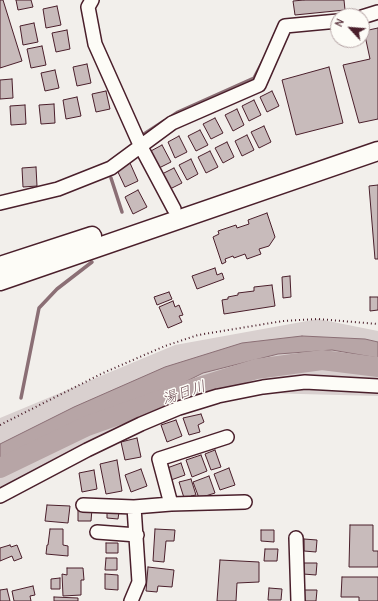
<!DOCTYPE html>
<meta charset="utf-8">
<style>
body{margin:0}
#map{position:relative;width:378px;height:601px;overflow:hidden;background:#f2efeb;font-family:"Comic Neue",sans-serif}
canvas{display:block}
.north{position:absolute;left:330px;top:8px;width:40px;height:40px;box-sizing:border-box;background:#fdfcf7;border:1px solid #b5a4a5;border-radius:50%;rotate:296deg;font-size:11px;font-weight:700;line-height:16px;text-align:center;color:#4a1f2b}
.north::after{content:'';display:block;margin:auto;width:14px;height:18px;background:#4a1f2b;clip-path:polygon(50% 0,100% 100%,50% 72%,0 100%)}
</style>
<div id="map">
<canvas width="378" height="601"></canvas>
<div class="north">N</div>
</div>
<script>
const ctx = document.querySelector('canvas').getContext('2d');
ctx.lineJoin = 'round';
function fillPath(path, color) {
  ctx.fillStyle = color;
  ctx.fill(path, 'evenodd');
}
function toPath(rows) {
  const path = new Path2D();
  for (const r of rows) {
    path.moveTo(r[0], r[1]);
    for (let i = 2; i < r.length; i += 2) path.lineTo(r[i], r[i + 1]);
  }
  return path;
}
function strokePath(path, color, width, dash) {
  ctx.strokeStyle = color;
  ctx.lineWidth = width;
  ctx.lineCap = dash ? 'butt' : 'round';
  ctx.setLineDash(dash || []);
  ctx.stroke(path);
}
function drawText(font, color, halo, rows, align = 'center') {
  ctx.font = font + ' "Comic Neue","Klee One",sans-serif';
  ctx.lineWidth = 3;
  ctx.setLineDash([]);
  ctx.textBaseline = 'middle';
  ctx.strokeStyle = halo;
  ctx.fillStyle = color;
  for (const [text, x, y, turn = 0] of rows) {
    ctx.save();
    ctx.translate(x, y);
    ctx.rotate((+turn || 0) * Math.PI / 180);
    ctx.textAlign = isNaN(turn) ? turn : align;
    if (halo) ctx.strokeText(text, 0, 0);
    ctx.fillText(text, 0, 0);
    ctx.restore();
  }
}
const green = toPath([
 [318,319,378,331,378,396,262,393,158,418,0,489,0,418,175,345]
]);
const water = toPath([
 [302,336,365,339,378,342,378,358,332,350,278,354,203,373,157,396,0,466,0,444,74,407,165,367,242,343,302,336]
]);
const stream = toPath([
 [169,118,178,112,254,78,264,59],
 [144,134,164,121],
 [111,178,122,212],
 [21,398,39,308,57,289,92,262]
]);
const river = toPath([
 [0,468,87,426,180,393,256,369,322,360,378,367]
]);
const building = toPath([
 [0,0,3,0,22,61,0,68,0,0],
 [16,0,31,0,33,7,18,10,16,0],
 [304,0,344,0,345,10,295,15,293,1,304,0],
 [57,6,61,25,46,28,43,9,57,6],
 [34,23,38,42,23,45,20,26,34,23],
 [378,28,378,119,359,123,343,65,370,59,364,31,378,28],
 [67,30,70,49,56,52,52,33,67,30],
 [42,46,46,65,31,68,27,49,42,46],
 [87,64,91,83,77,86,73,67,87,64],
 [329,67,343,123,296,135,282,80,329,67],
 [55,70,59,88,45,91,41,73,55,70],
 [12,79,13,98,0,99,0,80,12,79],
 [106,91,110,109,96,112,92,94,106,91],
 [272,91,279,106,267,112,260,97,272,91],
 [77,97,81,116,66,119,63,100,77,97],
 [254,100,261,115,249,121,242,106,254,100],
 [54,104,55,123,41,124,39,105,54,104],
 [25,105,26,124,11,125,10,106,25,105],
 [237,109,244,125,233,131,225,115,237,109],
 [215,118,223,133,211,139,203,124,215,118],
 [264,126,271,142,259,148,251,132,264,126],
 [200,130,208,145,196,151,188,136,200,130],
 [247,135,254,150,242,156,235,141,247,135],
 [179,136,187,152,175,158,168,142,179,136],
 [227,142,234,157,223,163,215,148,227,142],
 [162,145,171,162,157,169,149,152,162,145],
 [210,151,218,167,206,173,198,157,210,151],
 [191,159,198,174,187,180,179,165,191,159],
 [130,163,138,181,125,187,117,170,130,163],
 [36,167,37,186,23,187,22,168,36,167],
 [174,168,182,183,170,189,162,174,174,168],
 [378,185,378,259,375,259,369,186,378,185],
 [138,190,147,207,133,214,125,197,138,190],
 [267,213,275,237,269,246,259,249,261,254,247,259,245,254,234,258,233,256,225,259,226,262,222,264,213,237,219,234,218,231,236,225,237,228,249,224,248,220,267,213],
 [215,268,217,275,222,273,224,279,197,289,192,276,215,268],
 [290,276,291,297,283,298,282,277,290,276],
 [272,285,275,306,224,314,222,300,228,299,228,297,238,295,238,293,254,291,254,287,272,285],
 [169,292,172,299,157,305,154,297,169,292],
 [370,297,378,297,378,310,370,311,370,297],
 [173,301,175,307,179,305,183,315,179,316,182,322,168,328,159,307,173,301],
 [201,414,204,422,198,425,200,432,189,435,183,418,201,414],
 [176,420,182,436,167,442,161,425,176,420],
 [137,438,141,457,125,460,121,442,137,438],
 [215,450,221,467,211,470,205,454,215,450],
 [201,455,207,471,192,477,186,460,201,455],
 [117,460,122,491,106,494,100,464,117,460],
 [181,463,185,475,171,480,167,468,181,463],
 [229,468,235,485,220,490,214,474,229,468],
 [141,469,147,486,131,492,125,475,141,469],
 [94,470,97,489,82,492,79,473,94,470],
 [209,476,215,493,199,498,193,482,209,476],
 [191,479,196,495,191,496,192,499,185,501,179,482,191,479],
 [47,505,70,506,68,523,45,521,47,505],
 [78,509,92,509,91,521,78,521,78,509],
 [107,511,119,512,118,519,107,518,107,511],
 [350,525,373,525,373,551,378,551,378,567,349,567,350,525],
 [50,529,63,529,63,545,68,546,68,556,46,554,47,545,48,545,50,529],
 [155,529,175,530,174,541,166,541,164,562,153,561,155,529],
 [261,530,274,530,274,542,261,541,261,530],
 [304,539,317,540,316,552,304,551,304,539],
 [106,543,118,543,118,553,106,553,106,543],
 [10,545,11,547,17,545,22,558,14,561,12,556,0,561,0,548,10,545],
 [265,549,278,549,277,561,264,561,265,549],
 [106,558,117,558,117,570,105,570,106,558],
 [220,560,259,562,259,582,237,583,236,601,217,601,220,560],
 [304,563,317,563,316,575,303,574,304,563],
 [148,567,174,570,172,587,158,586,157,592,146,591,148,567],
 [67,568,83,568,84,580,81,580,81,595,63,596,62,574,67,575,67,568],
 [105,574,118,575,118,590,105,589,105,574],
 [342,577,378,577,378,601,359,601,359,597,341,597,342,577],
 [60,578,60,589,51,589,51,579,60,578],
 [33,586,35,595,30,596,31,601,14,601,12,591,33,586],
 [269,588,282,589,281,600,268,600,269,588],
 [7,589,10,601,0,601,0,590,7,589],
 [304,590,317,590,316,601,303,601,304,590],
 [54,597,78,598,78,601,54,601,54,597]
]);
const path = toPath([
 [0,425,103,373,165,346,198,335,283,321,318,319,378,324]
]);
const street = toPath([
 [92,0,88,7,95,44,141,147,174,209],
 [362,17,378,12],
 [0,203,58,189,111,168,172,123,259,85,285,26,338,21],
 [0,496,87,450,141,424,179,408,218,396,263,387,305,382,378,386],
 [171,504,159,459,227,437],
 [83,505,134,507,139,582,131,601],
 [134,507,171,504,245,502],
 [97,532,137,535],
 [296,538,298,601]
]);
const secondary = toPath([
 [0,266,92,236],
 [0,281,378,151]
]);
const waterNames = [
 ["湯日川",184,393,-18]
];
fillPath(green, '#d9d0cf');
fillPath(water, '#b7a5a6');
strokePath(water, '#8b6f75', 1);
strokePath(stream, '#8b6f75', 3.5);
strokePath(river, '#b7a5a6', 20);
fillPath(building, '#c8bbbb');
strokePath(building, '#4a1f2b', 1);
strokePath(street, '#4a1f2b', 16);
strokePath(secondary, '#4a1f2b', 21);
strokePath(path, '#4a1f2b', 2, [1, 3]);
strokePath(street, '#fdfcf7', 13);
strokePath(secondary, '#fdfcf7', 18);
drawText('italic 15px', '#704e56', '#fdfcf7', waterNames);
</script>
